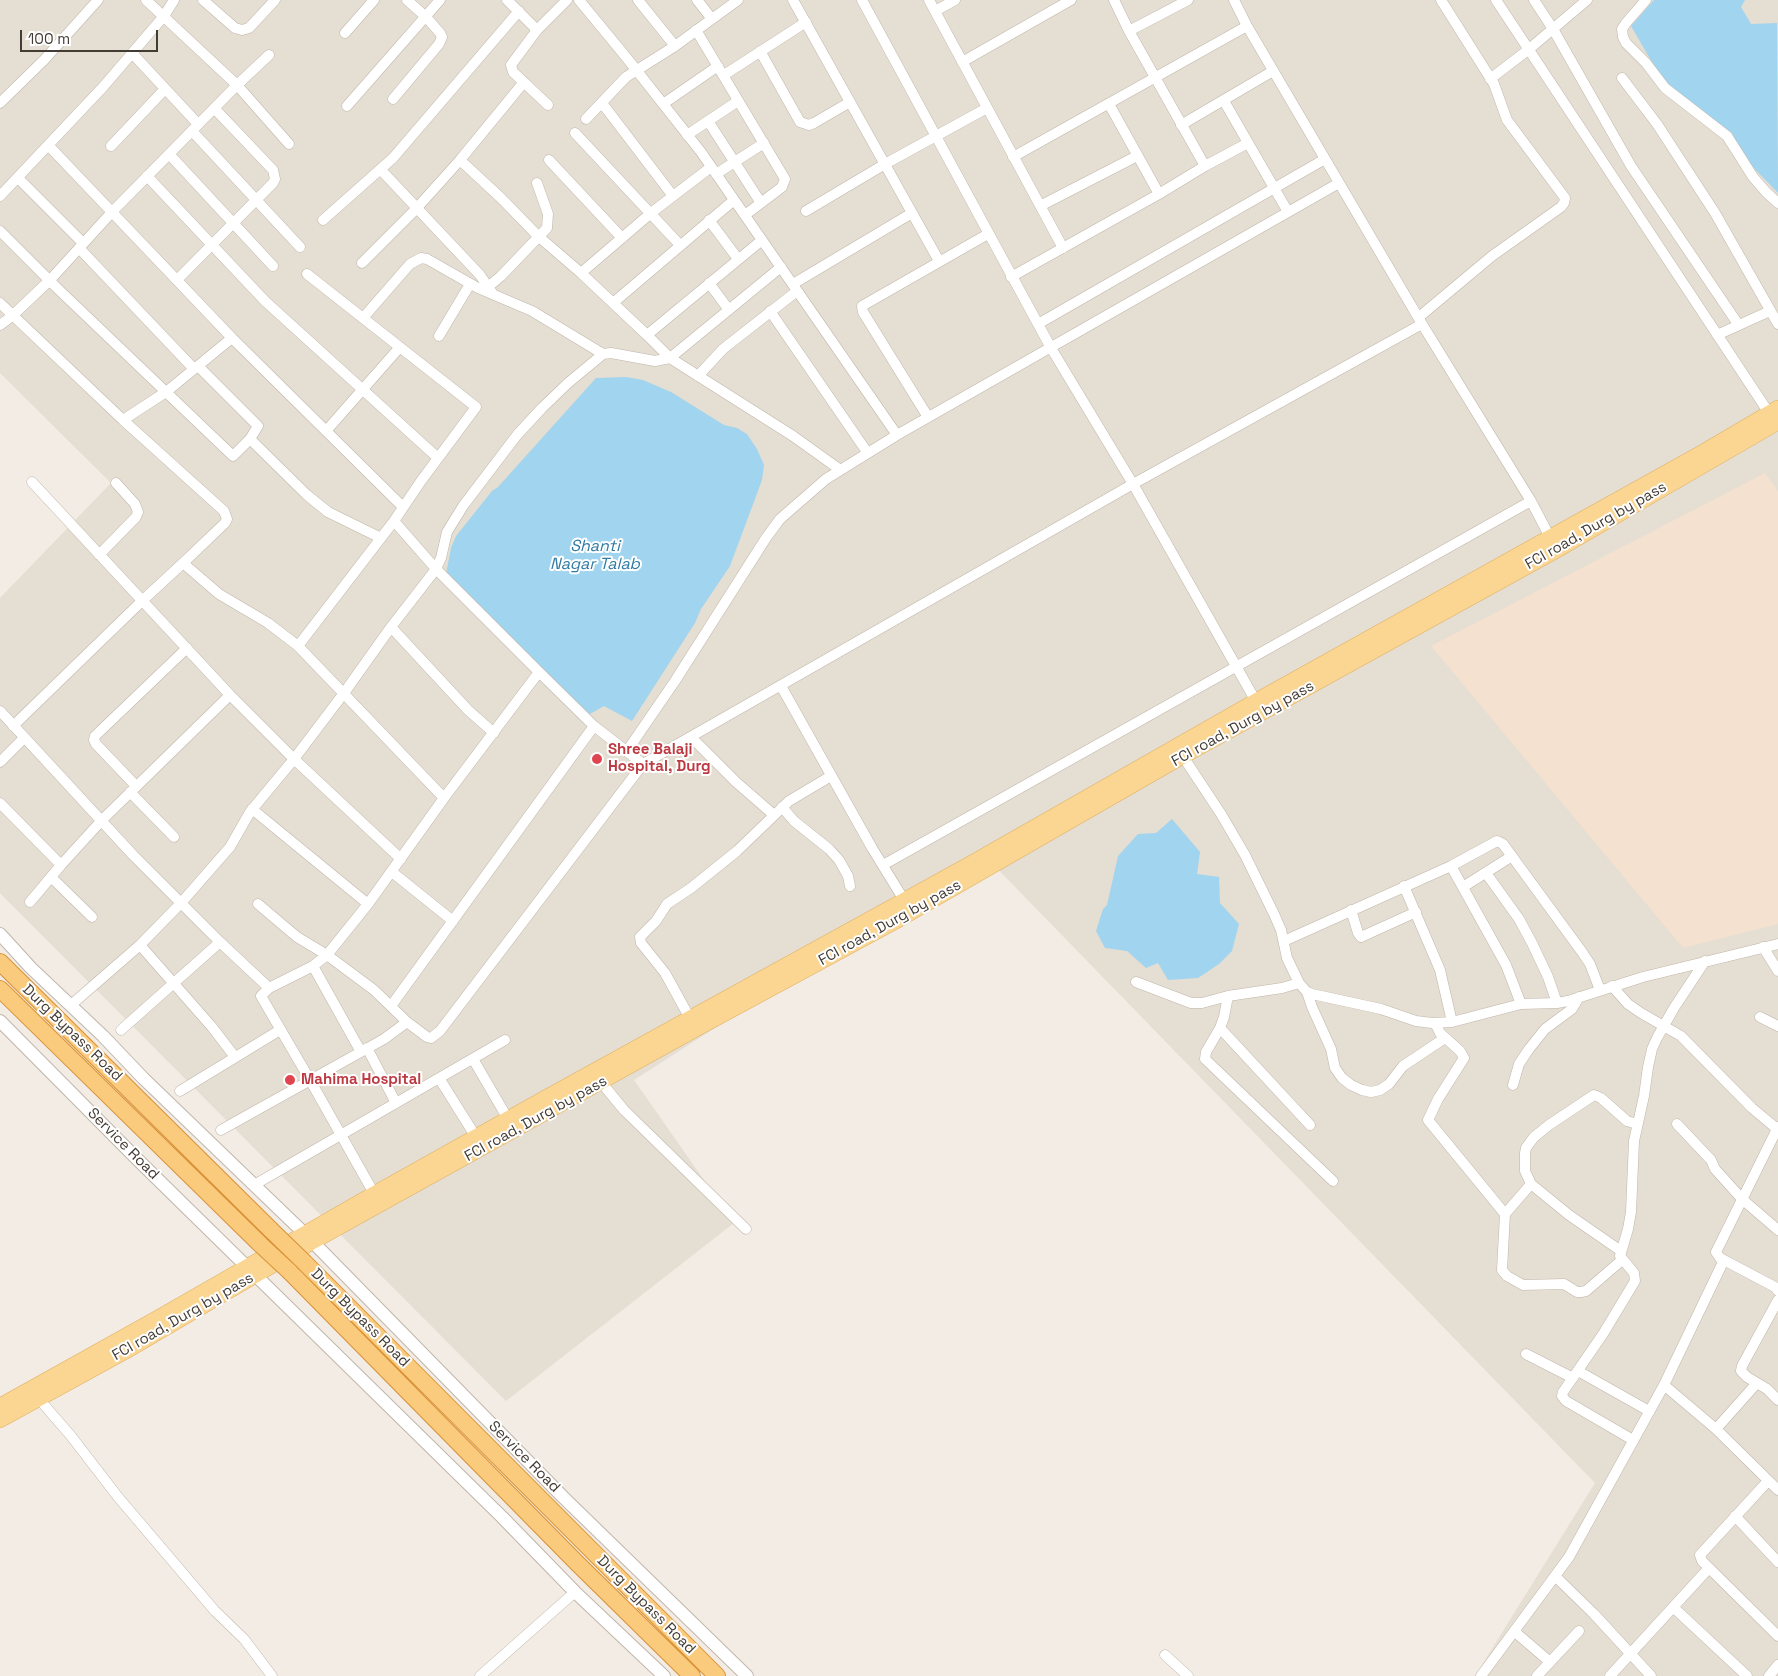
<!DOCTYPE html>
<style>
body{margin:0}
#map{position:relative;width:1778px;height:1676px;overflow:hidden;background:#f2ece4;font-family:"Space Grotesk",sans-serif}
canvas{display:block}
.scale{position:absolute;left:20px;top:30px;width:138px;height:22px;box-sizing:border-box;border:2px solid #433c34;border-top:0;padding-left:6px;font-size:15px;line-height:18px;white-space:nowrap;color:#433c34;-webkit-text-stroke:4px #fff;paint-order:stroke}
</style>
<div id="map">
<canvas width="1778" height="1676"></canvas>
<div class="scale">100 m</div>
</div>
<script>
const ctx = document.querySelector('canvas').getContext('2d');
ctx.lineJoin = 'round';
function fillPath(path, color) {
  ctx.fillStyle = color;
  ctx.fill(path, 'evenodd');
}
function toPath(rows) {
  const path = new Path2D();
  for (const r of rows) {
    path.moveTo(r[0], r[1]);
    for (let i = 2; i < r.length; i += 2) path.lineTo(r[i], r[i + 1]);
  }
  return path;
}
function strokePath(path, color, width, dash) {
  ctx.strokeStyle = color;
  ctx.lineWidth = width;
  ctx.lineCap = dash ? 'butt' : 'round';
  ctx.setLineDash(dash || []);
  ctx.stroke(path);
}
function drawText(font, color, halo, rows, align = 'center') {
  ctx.font = font + ' "Space Grotesk",sans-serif';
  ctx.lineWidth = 4;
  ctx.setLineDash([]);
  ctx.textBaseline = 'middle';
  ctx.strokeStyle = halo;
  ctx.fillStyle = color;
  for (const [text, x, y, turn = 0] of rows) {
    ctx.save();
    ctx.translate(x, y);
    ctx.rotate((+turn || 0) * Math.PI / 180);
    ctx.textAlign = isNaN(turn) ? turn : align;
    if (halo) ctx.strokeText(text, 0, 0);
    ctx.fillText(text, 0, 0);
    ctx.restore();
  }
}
const residential = toPath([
 [0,0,1778,0,1778,1676,1475,1676,1595,1483,984,855,634,1080,734,1223,506,1401,0,893,0,598,111,483,0,373]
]);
const commercial = toPath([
 [1765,473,1778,491,1778,924,1683,948,1431,646]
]);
const water = toPath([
 [1654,0,1745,0,1741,7,1751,24,1777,23,1778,193,1745,159,1732,133,1664,83,1631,26],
 [626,377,643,380,671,392,724,425,737,428,747,434,757,449,764,465,762,480,730,566,701,609,695,623,632,721,604,706,590,714,556,685,446,574,451,548,456,536,492,491,498,487,596,378],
 [1172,819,1200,852,1197,874,1219,877,1220,903,1239,924,1232,951,1219,964,1198,978,1168,980,1158,963,1146,968,1127,951,1105,948,1096,931,1103,909,1107,905,1118,856,1138,834,1156,833]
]);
const minor = toPath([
 [146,0,237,85,289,144],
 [203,0,235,28,242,30,249,28,275,0],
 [507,0,537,30,567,0],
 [579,0,626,57,701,152,897,435],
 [638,0,675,46],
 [697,0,712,19],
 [793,0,939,261],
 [862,0,1051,348,1133,484,1258,705],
 [929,0,1063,248],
 [1114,0,1129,31,1205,166],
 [1234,0,1247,26,1422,324,1531,501,1553,543],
 [1496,0,1769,413],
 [1534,0,1553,29,1631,166,1738,324],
 [1646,0,1626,23,1622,29,1623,37,1626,43,1646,63,1665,88,1727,136,1753,177,1766,192,1778,203],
 [935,11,955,0],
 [537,30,511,65,513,72,548,105],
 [696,30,785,179,782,187,745,215],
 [1129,31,1188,0],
 [345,33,374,0],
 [760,51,800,122,809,125,814,123,850,102],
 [132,53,198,124],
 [962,62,1071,0],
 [724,75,806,22],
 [1622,78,1657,124,1715,213,1778,324],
 [1490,79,1528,50,1587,0],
 [393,99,439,44,442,37,440,33,426,17,407,0],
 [1224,101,1288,212],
 [0,103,44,60,98,0],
 [602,103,673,196],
 [663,104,718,66],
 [1109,104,1159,194],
 [347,106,440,0],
 [586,119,626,77,675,46,738,0],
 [708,121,761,203],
 [1181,125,1273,71],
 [192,131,300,247],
 [575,133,680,245],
 [687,135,738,101],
 [111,146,165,89],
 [169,154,273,266],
 [1013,157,1247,26],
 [460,160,501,198,538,236,581,273,647,335,670,358,793,436,839,469],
 [549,160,622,238],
 [381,170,480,275,493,294],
 [716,174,764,143],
 [147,176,265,301,438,458],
 [18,178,83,243],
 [0,196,103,87,164,16,174,0],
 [1040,206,1137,156],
 [806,211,885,164,987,108],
 [323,220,393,158,519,11],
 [709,220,738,259],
 [0,231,57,288,233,456,250,439,307,495,328,512,381,538],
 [79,248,194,369],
 [362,263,416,209,460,160,524,82],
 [581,273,651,213,711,167],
 [1011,277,1159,194,1205,166,1248,143],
 [177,280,273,183,275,179,273,170,214,108],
 [709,283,729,310],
 [793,284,912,213],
 [488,287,501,276,547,228,548,214,537,183],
 [0,303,123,420],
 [613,303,734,200],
 [770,311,867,452],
 [1419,317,1492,256,1561,207,1564,203,1565,198,1507,120,1494,84,1441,0],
 [363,318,410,264,421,258,427,259,478,288,532,311,603,354],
 [1038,324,1325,159],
 [0,325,12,316,50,280,112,212,237,85,269,55],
 [647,335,762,240],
 [1717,335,1770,311],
 [439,336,470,284],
 [232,338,403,507],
 [198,366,258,426,250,439],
 [698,376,723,349,797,291],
 [928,417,863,312,862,306,988,234],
 [326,431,400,347],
 [32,482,230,695,294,759,401,859],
 [394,521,436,569,539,672,594,726,643,764],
 [99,555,136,517,138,512,135,504,116,483],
 [183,563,219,594,268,623,298,646,444,798],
 [391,627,468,710,494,733],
 [298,646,394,521,421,481,476,407,307,274],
 [781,686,872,848,904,900],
 [0,711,133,855,220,942,269,988],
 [13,726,143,600,183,563,225,523,227,519,224,511,123,420,166,392,232,338,48,145],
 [691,737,736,782,774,815],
 [627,751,675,681,766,538,780,519,826,479,897,435,1339,183],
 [1180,752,1221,814,1245,855,1274,914,1281,930,1287,958,1299,983,1307,992,1312,994,1381,1009,1416,1021,1432,1023,1452,1022,1521,1004,1557,1003,1568,1001,1643,977,1778,944],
 [0,762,24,738],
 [136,786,96,744,94,740,95,736,187,648],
 [130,792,174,837],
 [0,803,61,865],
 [782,807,794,821,829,849,839,860,848,876,850,886],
 [252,809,368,904],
 [883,865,1531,501],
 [1451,866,1506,965,1521,1004],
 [392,872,453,921],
 [1486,873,1519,919,1532,943,1548,977,1557,1003],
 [52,878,92,917],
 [1404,886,1440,970,1452,1022],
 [1463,887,1512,856],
 [30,902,61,865,102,820,230,695],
 [258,904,297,937,327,955,374,990,407,1022,427,1037,431,1038,440,1031,643,764,1133,484,1422,324],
 [1351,910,1358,933,1361,937,1416,912],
 [1284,941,1451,866,1497,841,1503,844,1582,952,1590,964,1600,990],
 [140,945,212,1027,235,1057],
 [1763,947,1778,971],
 [313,966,361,1052],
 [1136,982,1191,1003,1202,1003,1228,996,1282,988,1299,983],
 [1612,986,1628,1004,1641,1013,1681,1036,1752,1108,1777,1129],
 [1307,992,1312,1007,1331,1049,1335,1068,1342,1078,1351,1085,1362,1090,1371,1092,1380,1090,1389,1084,1403,1066,1445,1038],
 [1228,996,1224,1017,1220,1028,1206,1052,1205,1059,1333,1181],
 [71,1005,140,945,181,903,230,847,250,812,294,759,344,693,391,627,436,569,441,558,447,532,463,506,517,435,542,408,568,383,603,354,611,353,655,361,670,358,781,267],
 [391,1006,594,726],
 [1760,1017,1778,1026],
 [692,1022,665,973,641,943,640,937,656,921,667,904,691,888,737,851,789,801,831,776],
 [1435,1023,1440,1033,1460,1051,1464,1058,1438,1099,1428,1120,1505,1214],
 [1220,1028,1310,1125],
 [121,1030,220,942],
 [367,1048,396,1103],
 [473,1059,508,1119],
 [439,1078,476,1137],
 [601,1082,624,1110,746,1229],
 [1513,1085,1519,1064,1529,1049,1545,1029,1572,1009,1579,997],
 [180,1091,280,1030],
 [1677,1124,1711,1160,1715,1169,1742,1199,1778,1230],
 [1778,1127,1716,1252,1720,1258,1775,1287,1778,1291],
 [221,1130,384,1039,407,1022],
 [1531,1184,1505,1214,1502,1270,1507,1276,1523,1285,1564,1284,1577,1292,1581,1292,1586,1291,1622,1260],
 [254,1185,505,1040],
 [376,1197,310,1080,261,996,269,988,313,966,327,955,368,904,444,798,539,672],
 [1621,1251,1569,1215,1531,1184,1525,1171,1525,1153,1526,1148,1534,1137,1549,1125,1594,1095,1601,1098,1627,1121,1637,1124],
 [1778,1300,1742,1366,1741,1371,1747,1377,1767,1389,1778,1400],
 [1526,1354,1573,1378],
 [1578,1371,1649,1411],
 [1664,1385,1716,1429,1778,1490],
 [39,1399,71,1436,118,1497,215,1611,244,1639,272,1676],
 [1716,1429,1757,1383],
 [1633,1440,1566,1401,1562,1396,1563,1392,1603,1334,1635,1281,1634,1273,1620,1256,1628,1229,1631,1212,1634,1141,1644,1096,1648,1067,1652,1049,1657,1038,1674,1008,1705,961],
 [1768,1481,1700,1555,1702,1561,1778,1636],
 [1735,1516,1778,1562],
 [1555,1576,1594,1614,1651,1676],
 [1673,1607,1747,1676],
 [1515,1632,1550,1662],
 [1165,1655,1188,1676],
 [480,1676,575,1592],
 [1481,1676,1569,1557,1664,1385,1724,1260],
 [1537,1676,1579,1631],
 [1610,1676,1709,1568],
 [1769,1676,1778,1665]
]);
const tertiary = toPath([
 [0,934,31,968,103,1036,143,1078,305,1234,563,1497,747,1676],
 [0,1021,137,1159,502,1517,575,1592,664,1676]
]);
const primary = toPath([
 [0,1406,156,1319,374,1194,547,1097,970,864,1256,701,1705,451,1778,408],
 [0,1420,126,1351,312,1242,696,1029,896,921,1183,756,1557,550,1778,422]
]);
const trunk = toPath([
 [0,962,271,1230],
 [0,989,261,1245],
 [305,1263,717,1676],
 [290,1272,578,1564,692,1676]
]);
const trunkBridge = toPath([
 [271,1230,305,1263],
 [261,1245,290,1272]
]);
const markers = [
 [597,759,6,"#e0444e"],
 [290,1080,6,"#e0444e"]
];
const streetNames = [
 ["FCI road, Durg by pass",1596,526,-30],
 ["FCI road, Durg by pass",1243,724,-29],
 ["FCI road, Durg by pass",890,923,-29],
 ["Durg Bypass Road",72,1033,44],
 ["FCI road, Durg by pass",536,1119,-29],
 ["Service Road",123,1144,45],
 ["FCI road, Durg by pass",183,1317,-30],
 ["Durg Bypass Road",360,1318,45],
 ["Service Road",524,1457,45],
 ["Durg Bypass Road",646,1605,45]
];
const healthNames = [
 ["Shree Balaji",608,750],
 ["Hospital, Durg",608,767],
 ["Mahima Hospital",301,1080]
];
const waterNames = [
 ["Shanti",595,547],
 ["Nagar Talab",595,565]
];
fillPath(residential, '#e5ded2');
fillPath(commercial, '#f4e1cf');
fillPath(water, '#a1d4ee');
strokePath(minor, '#c0b6aa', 11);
strokePath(tertiary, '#c0b6aa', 14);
strokePath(primary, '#e0b164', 16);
strokePath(trunk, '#d99137', 18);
strokePath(minor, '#fff', 10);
strokePath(tertiary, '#fff', 12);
strokePath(primary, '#fbd693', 15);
strokePath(trunk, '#faca7d', 16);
strokePath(trunkBridge, '#d99137', 18, []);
strokePath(trunkBridge, '#faca7d', 16);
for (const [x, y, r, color] of markers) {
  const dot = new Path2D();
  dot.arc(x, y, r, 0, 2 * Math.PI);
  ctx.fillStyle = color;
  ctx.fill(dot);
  strokePath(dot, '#fff', 2);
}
drawText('15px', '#433c34', '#fff', streetNames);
drawText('bold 15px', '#be3a42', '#fff', healthNames, 'left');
drawText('italic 16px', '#2f7ba4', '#fff', waterNames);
</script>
